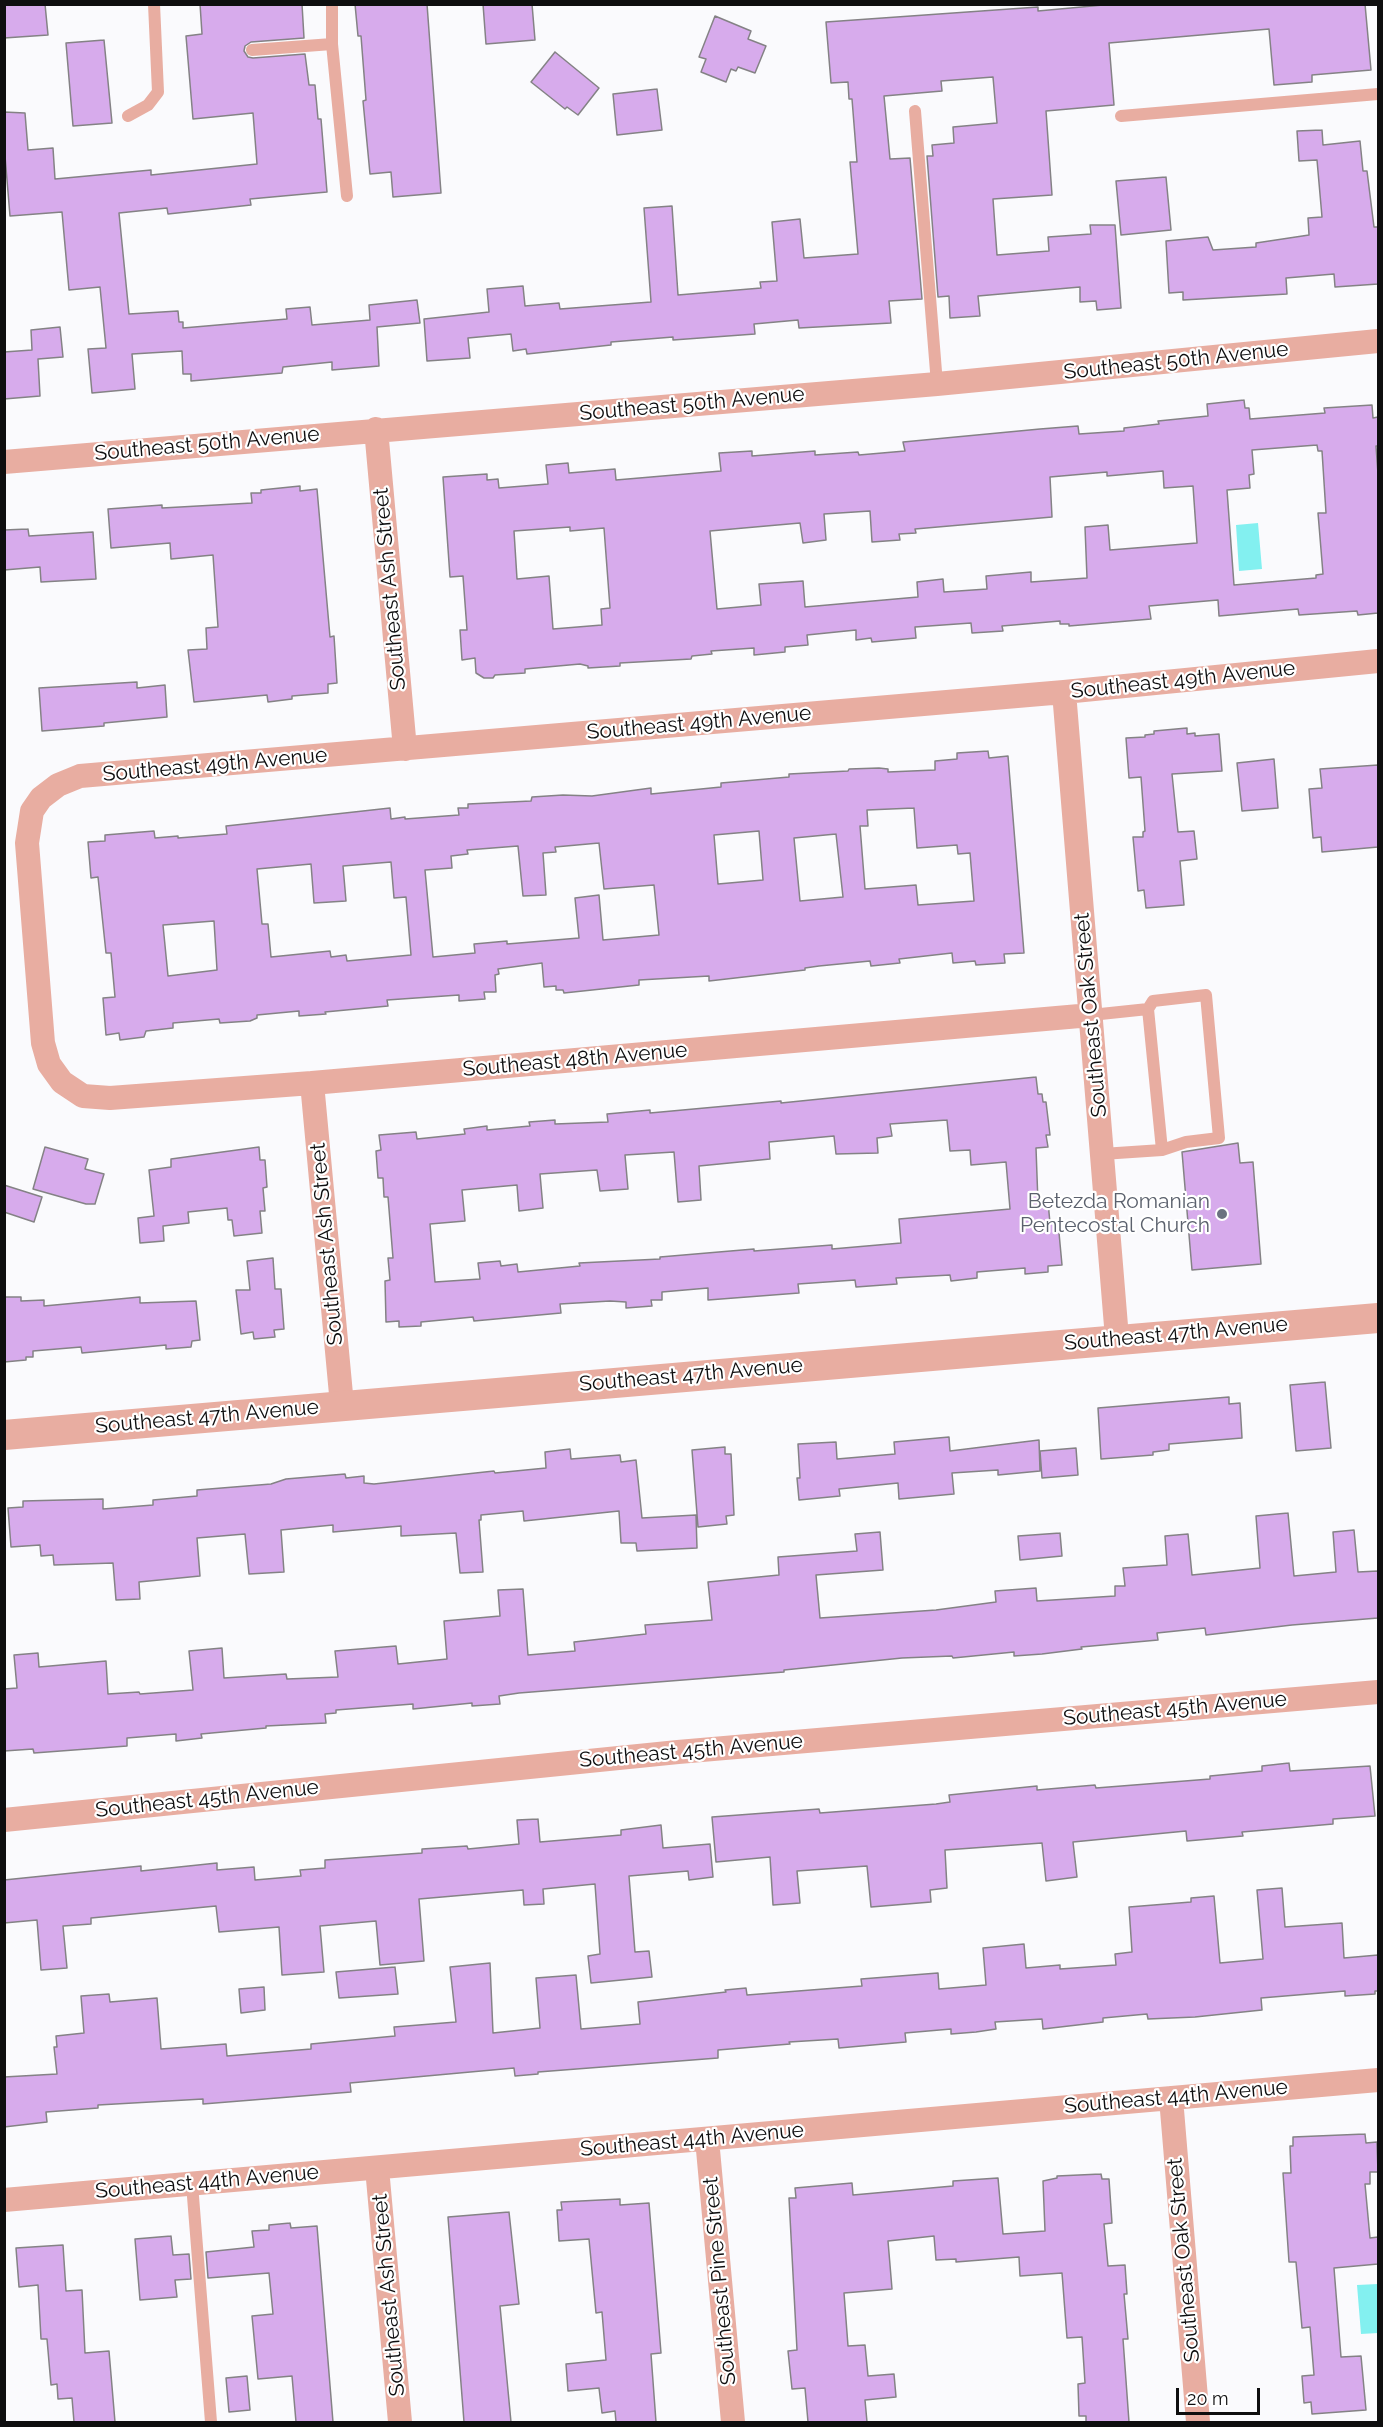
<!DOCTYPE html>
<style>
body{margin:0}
#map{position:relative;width:1383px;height:2427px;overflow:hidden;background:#fafafd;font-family:Raleway,sans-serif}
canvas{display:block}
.frame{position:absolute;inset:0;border:6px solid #0e0e0f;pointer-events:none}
.scale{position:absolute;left:1176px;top:2388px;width:84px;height:27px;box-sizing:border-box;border:3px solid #0e0e0f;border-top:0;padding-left:8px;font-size:18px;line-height:21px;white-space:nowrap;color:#0e0e0f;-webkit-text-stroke:4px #fff;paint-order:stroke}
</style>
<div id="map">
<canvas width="1383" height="2427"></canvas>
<div class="frame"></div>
<div class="scale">20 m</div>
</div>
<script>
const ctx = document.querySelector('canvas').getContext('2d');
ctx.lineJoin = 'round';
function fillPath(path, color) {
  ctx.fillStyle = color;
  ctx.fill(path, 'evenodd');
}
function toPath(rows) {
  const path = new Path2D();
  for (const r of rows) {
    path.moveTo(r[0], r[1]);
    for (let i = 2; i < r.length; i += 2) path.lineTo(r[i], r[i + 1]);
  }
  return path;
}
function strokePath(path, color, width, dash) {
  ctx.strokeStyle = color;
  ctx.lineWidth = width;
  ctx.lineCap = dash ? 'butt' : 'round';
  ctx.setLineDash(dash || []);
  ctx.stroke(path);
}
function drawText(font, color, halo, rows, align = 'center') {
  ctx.font = font + ' Raleway,sans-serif';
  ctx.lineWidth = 4.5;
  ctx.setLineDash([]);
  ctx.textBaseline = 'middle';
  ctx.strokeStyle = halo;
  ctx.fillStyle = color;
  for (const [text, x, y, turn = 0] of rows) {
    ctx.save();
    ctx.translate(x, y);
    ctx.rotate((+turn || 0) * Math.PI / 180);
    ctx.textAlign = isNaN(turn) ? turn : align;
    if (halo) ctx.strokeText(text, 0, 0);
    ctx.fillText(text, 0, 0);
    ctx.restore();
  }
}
const water = toPath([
 [1258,523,1262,569,1239,571,1236,525],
 [1378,2284,1378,2333,1361,2334,1357,2285]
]);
const building = toPath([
 [4,4,45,4,48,35,4,38,4,4],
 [200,4,302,4,304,38,251,42,245,46,244,51,248,57,253,58,305,54,309,85,315,85,318,119,321,119,327,192,250,199,251,205,168,214,167,208,119,213,129,314,178,311,179,322,183,322,183,328,287,319,286,309,310,307,312,325,370,320,369,305,417,300,420,323,377,327,379,366,332,370,332,362,283,367,282,373,191,381,191,374,183,374,182,351,132,354,135,389,92,393,88,349,106,348,100,287,69,290,62,212,10,216,4,144,4,112,25,113,28,150,53,148,55,179,151,170,151,175,257,164,253,113,193,119,186,36,202,34,200,4],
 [355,4,427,4,441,193,393,197,391,172,370,174,363,101,366,100,361,36,358,36,355,4],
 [483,4,532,4,535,40,486,44,483,4],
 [1114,4,1365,4,1371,70,1312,75,1312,82,1274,85,1269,29,1109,43,1114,105,1046,111,1052,195,993,199,997,255,1049,251,1048,237,1091,234,1090,225,1115,225,1121,308,1097,310,1096,301,1080,302,1080,287,978,296,980,316,950,318,949,296,938,297,927,156,933,156,932,145,954,143,953,127,997,123,993,77,941,81,942,91,884,96,890,159,910,158,922,299,889,301,891,323,799,328,798,320,754,324,755,334,673,340,673,337,611,342,611,345,527,354,526,349,513,351,511,334,468,338,470,358,427,361,424,319,489,312,487,289,523,286,525,306,559,303,560,309,651,302,644,208,672,206,678,295,761,288,760,282,777,281,772,222,800,219,804,258,858,254,850,162,857,162,852,99,849,99,848,82,831,83,826,22,1038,7,1038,11,1114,4],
 [715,16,751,31,748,39,766,46,755,73,738,67,736,71,731,69,726,82,701,72,706,59,699,57,715,16],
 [104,40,112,123,73,126,66,43,104,40],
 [555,52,599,88,578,115,567,107,565,109,531,82,555,52],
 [657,89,662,130,617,135,613,94,657,89],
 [1322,130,1323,145,1360,141,1363,171,1367,171,1374,227,1378,227,1378,284,1335,287,1334,274,1286,278,1287,294,1183,300,1183,292,1169,293,1166,241,1208,237,1213,250,1256,247,1256,243,1309,235,1308,218,1322,217,1317,160,1299,161,1297,131,1322,130],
 [1166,177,1171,230,1121,235,1116,181,1166,177],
 [60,327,63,357,38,359,40,396,4,399,4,352,32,350,31,330,60,327],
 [1244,400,1245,408,1249,408,1250,419,1325,413,1324,408,1372,405,1373,418,1378,417,1378,446,1376,446,1378,474,1378,613,1358,615,1357,611,1299,615,1298,609,1219,616,1218,600,1149,606,1151,619,1069,626,1069,624,1060,624,1060,621,1002,626,1003,631,972,633,971,623,915,627,916,638,872,642,871,638,856,640,856,630,807,635,808,645,785,647,785,652,754,655,754,648,711,651,712,654,692,656,691,659,620,663,620,666,588,668,588,666,580,664,525,669,525,673,495,675,493,678,484,678,476,673,475,658,462,660,460,630,467,630,463,576,450,577,443,477,487,474,487,480,498,479,499,488,548,484,546,465,568,463,569,473,615,469,616,480,721,471,719,453,752,451,752,456,815,451,815,455,858,452,859,455,905,451,903,442,1040,429,1078,426,1079,434,1124,431,1124,428,1159,424,1158,421,1208,416,1207,404,1244,400],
 [1317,445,1318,451,1322,451,1326,513,1318,513,1323,574,1316,575,1316,578,1234,585,1227,490,1250,488,1249,475,1254,474,1252,450,1317,445],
 [1163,471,1164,488,1193,486,1197,543,1110,550,1108,525,1085,527,1087,578,1031,582,1031,572,986,576,987,589,944,592,943,579,917,582,918,597,805,607,803,581,759,584,761,605,717,609,710,531,800,523,803,543,826,540,824,514,870,511,872,542,900,540,899,534,916,533,915,529,1052,517,1050,477,1107,472,1107,476,1163,471],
 [570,527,570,531,604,528,610,608,601,609,602,625,553,629,549,576,517,579,514,531,570,527],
 [300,486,300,491,317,489,330,637,334,636,337,683,328,684,328,693,292,696,292,699,268,702,267,695,194,702,188,650,207,649,206,628,218,627,213,555,171,559,170,543,111,548,108,509,162,505,162,508,252,503,251,493,261,493,261,490,300,486],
 [28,529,29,536,93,532,96,579,41,582,40,567,4,570,4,530,28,529],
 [137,682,137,688,165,685,167,717,104,723,104,726,42,731,39,688,137,682],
 [1187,728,1187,734,1195,733,1195,736,1219,734,1222,771,1172,774,1178,832,1194,831,1197,859,1180,861,1184,905,1146,908,1144,890,1138,891,1133,837,1143,837,1143,832,1145,831,1141,777,1129,778,1126,738,1145,737,1145,735,1154,734,1154,731,1187,728],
 [988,751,989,758,1008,756,1024,953,1004,954,1005,963,976,965,975,961,953,963,952,953,899,959,900,963,871,966,870,961,819,966,805,968,805,970,709,981,709,976,639,980,639,985,564,993,563,990,556,990,556,986,544,987,542,963,498,969,499,974,495,975,496,992,484,992,485,999,459,1001,459,995,387,1000,388,1006,325,1012,326,1014,299,1016,299,1011,257,1015,257,1018,250,1021,220,1023,219,1019,173,1023,173,1028,146,1031,144,1037,120,1040,119,1033,106,1035,103,998,115,997,111,953,106,953,98,877,91,878,88,842,105,841,105,835,154,831,155,838,178,836,178,838,227,834,226,826,354,812,390,808,391,819,405,817,405,819,459,815,458,808,468,808,468,804,531,801,532,797,563,795,592,796,651,788,651,794,721,787,721,783,789,777,789,774,848,771,849,769,879,768,888,769,888,772,935,770,935,761,957,759,957,753,988,751],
 [914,808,917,848,957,845,958,854,970,853,974,901,918,905,916,885,865,889,860,826,868,826,867,810,914,808],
 [759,831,763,880,718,884,714,835,759,831],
 [836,834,843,897,800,901,794,838,836,834],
 [599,843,604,889,654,885,659,935,603,940,599,895,575,898,579,938,507,944,507,941,474,944,475,953,433,957,425,870,452,868,451,856,468,854,467,850,518,846,523,896,546,895,543,853,556,852,555,847,599,843],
 [391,862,394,898,406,897,411,955,347,961,346,955,331,957,330,951,271,957,268,924,262,924,257,869,311,864,314,903,346,901,343,866,391,862],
 [214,921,217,970,168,976,163,925,214,921],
 [1274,759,1278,808,1242,811,1237,763,1274,759],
 [1378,765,1378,847,1322,852,1321,837,1313,838,1309,789,1322,788,1320,769,1378,765],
 [1036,1077,1038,1094,1042,1094,1043,1102,1046,1102,1050,1135,1046,1135,1048,1147,1036,1148,1038,1203,1048,1202,1050,1223,1058,1222,1062,1265,1048,1266,1048,1272,1025,1274,1025,1268,977,1272,977,1278,951,1281,950,1275,896,1278,897,1284,856,1287,855,1280,798,1284,799,1293,708,1300,708,1288,662,1292,662,1300,651,1300,652,1306,626,1308,626,1302,610,1301,560,1304,561,1313,474,1321,473,1317,421,1322,421,1326,399,1327,399,1321,386,1322,385,1281,390,1280,388,1258,393,1258,388,1197,384,1197,383,1178,378,1178,376,1151,381,1150,379,1135,416,1132,417,1139,465,1134,464,1129,487,1126,487,1130,530,1126,529,1122,555,1120,555,1124,608,1122,607,1114,650,1110,650,1113,781,1101,781,1103,1036,1077],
 [947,1120,950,1151,970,1150,971,1165,1006,1162,1010,1209,899,1219,901,1243,832,1249,832,1245,754,1251,754,1249,660,1257,660,1259,579,1263,580,1266,518,1272,517,1264,501,1266,500,1261,478,1263,480,1279,435,1282,430,1224,465,1221,462,1190,517,1185,519,1211,543,1208,540,1174,597,1170,600,1191,628,1189,625,1155,674,1152,678,1202,701,1200,699,1166,770,1159,769,1142,834,1136,836,1154,878,1153,877,1138,892,1136,890,1124,947,1120],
 [1238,1143,1240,1163,1253,1162,1261,1264,1192,1270,1182,1152,1238,1143],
 [45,1147,88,1159,85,1169,104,1174,95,1204,86,1204,33,1189,45,1147],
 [259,1147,260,1160,265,1160,267,1187,263,1188,265,1211,260,1211,262,1233,234,1236,232,1220,228,1220,227,1208,188,1212,189,1223,163,1226,164,1241,140,1243,138,1218,154,1216,149,1170,171,1167,171,1159,259,1147],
 [4,1185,42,1197,34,1222,4,1212,4,1185],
 [273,1258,275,1289,281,1289,284,1329,274,1330,275,1337,254,1339,253,1332,241,1334,236,1290,250,1290,247,1261,273,1258],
 [4,1297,21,1297,21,1301,44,1300,44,1306,140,1297,140,1303,196,1301,200,1340,192,1341,191,1347,166,1349,166,1345,82,1353,81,1347,33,1351,33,1357,26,1357,26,1360,4,1362,4,1297],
 [1325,1382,1331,1448,1296,1451,1290,1385,1325,1382],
 [1229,1397,1229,1404,1240,1403,1242,1438,1169,1444,1169,1450,1153,1452,1153,1455,1101,1459,1098,1408,1229,1397],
 [949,1437,950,1451,1039,1440,1040,1471,998,1475,998,1470,952,1473,954,1494,899,1499,898,1483,839,1489,840,1496,799,1500,797,1478,800,1478,798,1444,836,1442,837,1459,895,1454,894,1442,949,1437],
 [725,1447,725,1454,731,1454,734,1515,726,1516,727,1524,698,1527,692,1450,725,1447],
 [1076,1448,1078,1475,1042,1478,1040,1451,1076,1448],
 [570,1449,571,1459,620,1455,621,1462,636,1460,642,1518,696,1515,697,1548,637,1551,636,1543,621,1543,619,1511,524,1521,523,1511,481,1515,481,1520,479,1520,483,1572,460,1573,456,1533,401,1536,401,1526,333,1532,333,1525,281,1530,284,1572,249,1574,245,1534,197,1538,200,1576,139,1582,140,1599,116,1600,113,1563,54,1565,53,1555,41,1556,40,1545,11,1547,8,1508,23,1507,23,1501,103,1499,103,1509,153,1505,153,1500,197,1496,197,1490,271,1484,286,1479,345,1474,346,1478,364,1476,364,1483,374,1484,494,1471,495,1473,546,1468,545,1452,570,1449],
 [1288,1513,1294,1576,1336,1572,1333,1532,1354,1530,1358,1572,1378,1571,1378,1618,1292,1625,1206,1635,1205,1628,1157,1633,1158,1640,1081,1647,1082,1649,1042,1654,1014,1656,1014,1652,953,1658,952,1656,902,1658,784,1670,784,1672,519,1693,499,1696,500,1704,472,1706,472,1703,413,1709,413,1704,336,1710,336,1713,325,1714,326,1723,266,1726,266,1728,201,1734,202,1738,176,1741,176,1734,127,1738,127,1746,34,1753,33,1749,4,1751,4,1689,17,1688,14,1655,38,1653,39,1667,106,1661,108,1694,139,1692,140,1694,193,1690,189,1651,222,1648,224,1678,286,1674,287,1679,338,1677,335,1651,396,1646,398,1664,447,1659,444,1621,500,1616,498,1590,523,1589,528,1655,575,1651,574,1642,646,1634,645,1625,712,1620,708,1582,779,1575,778,1557,857,1551,855,1534,880,1532,883,1570,816,1575,820,1618,936,1610,996,1602,995,1591,1036,1588,1037,1601,1115,1596,1115,1586,1125,1586,1123,1568,1167,1565,1165,1536,1188,1534,1192,1575,1260,1568,1256,1516,1288,1513],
 [1060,1533,1062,1556,1020,1560,1018,1536,1060,1533],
 [1289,1763,1290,1771,1370,1766,1375,1816,1333,1819,1333,1824,1242,1832,1243,1836,1187,1841,1186,1831,1073,1842,1077,1877,1046,1881,1042,1843,945,1850,947,1888,930,1890,931,1902,871,1907,867,1866,797,1871,800,1903,773,1905,770,1857,716,1862,712,1817,819,1809,820,1813,936,1804,950,1802,949,1795,1037,1786,1037,1790,1095,1785,1096,1788,1210,1779,1210,1776,1262,1771,1262,1766,1289,1763],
 [538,1819,540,1842,621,1835,621,1830,661,1825,663,1848,710,1844,713,1877,689,1880,688,1871,629,1876,635,1952,649,1951,652,1977,591,1983,588,1956,600,1954,595,1884,543,1889,544,1904,524,1905,523,1890,419,1899,424,1961,380,1965,376,1921,320,1926,324,1972,282,1975,279,1927,219,1932,216,1906,91,1918,91,1924,63,1926,67,1968,41,1970,37,1920,4,1923,4,1880,141,1866,141,1871,217,1863,217,1870,254,1867,255,1880,301,1876,300,1870,325,1868,325,1860,422,1853,422,1849,467,1846,468,1849,519,1844,517,1820,538,1819],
 [1282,1888,1285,1927,1342,1923,1344,1958,1378,1955,1378,1991,1375,1991,1375,1994,1345,1996,1345,1991,1261,1998,1262,2010,1195,2017,1148,2019,1147,2014,1103,2018,1103,2022,1043,2029,1042,2019,995,2022,996,2029,976,2032,951,2034,951,2029,905,2033,906,2042,839,2048,838,2039,789,2042,790,2044,718,2050,718,2058,538,2072,538,2074,515,2076,514,2068,350,2083,351,2092,203,2104,203,2099,98,2105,98,2108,46,2112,47,2122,4,2127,4,2077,57,2074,54,2047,57,2047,56,2036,84,2033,81,1996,109,1994,110,2002,157,1998,161,2049,226,2044,227,2056,311,2049,311,2044,395,2036,394,2027,456,2022,450,1967,490,1963,493,2033,540,2028,536,1978,576,1975,581,2029,640,2024,638,2002,726,1992,725,1990,746,1988,747,1995,862,1986,861,1979,938,1973,939,1989,986,1985,983,1948,1024,1944,1026,1968,1060,1965,1060,1969,1116,1965,1115,1954,1132,1952,1129,1907,1191,1902,1191,1898,1214,1896,1220,1963,1263,1959,1257,1890,1282,1888],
 [395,1967,398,1994,339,1998,336,1972,395,1967],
 [264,1987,265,2010,241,2013,239,1989,264,1987],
 [1365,2134,1366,2143,1377,2142,1378,2172,1370,2172,1370,2184,1365,2184,1370,2238,1378,2237,1378,2264,1334,2268,1341,2357,1361,2356,1366,2410,1312,2414,1311,2402,1304,2403,1302,2376,1314,2375,1310,2327,1302,2328,1296,2262,1289,2262,1283,2173,1291,2173,1290,2146,1293,2146,1293,2137,1365,2134],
 [1101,2174,1102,2179,1109,2179,1112,2223,1104,2224,1108,2266,1125,2265,1127,2294,1124,2294,1128,2339,1123,2339,1129,2422,1086,2422,1086,2416,1079,2416,1078,2384,1085,2383,1082,2337,1067,2338,1062,2273,1020,2276,1019,2257,956,2262,956,2259,936,2260,934,2236,888,2241,892,2289,844,2293,848,2346,865,2345,868,2376,894,2374,896,2397,865,2400,867,2422,808,2422,805,2388,792,2389,788,2351,797,2350,789,2198,796,2198,795,2188,852,2183,853,2195,953,2186,953,2181,998,2178,1003,2234,1045,2231,1043,2181,1057,2178,1057,2176,1101,2174],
 [620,2199,620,2205,649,2203,661,2353,651,2354,656,2422,616,2422,615,2411,602,2413,599,2388,568,2391,566,2364,606,2360,602,2312,596,2313,589,2239,559,2241,557,2210,562,2210,561,2202,620,2199],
 [509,2212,519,2304,500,2306,511,2422,464,2422,448,2217,509,2212],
 [290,2223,291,2228,317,2226,333,2422,296,2422,292,2376,258,2379,252,2316,273,2314,269,2273,208,2278,206,2252,254,2247,252,2231,269,2230,269,2225,290,2223],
 [171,2236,173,2255,189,2254,191,2279,175,2280,177,2297,140,2300,135,2239,171,2236],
 [63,2245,66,2291,82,2290,85,2353,109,2351,115,2422,74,2422,72,2398,58,2399,57,2384,51,2385,47,2339,41,2339,38,2285,19,2287,16,2248,63,2245],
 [247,2376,250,2410,229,2412,226,2378,247,2376]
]);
const service = toPath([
 [332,4,332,44,347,196],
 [252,50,332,44],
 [915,111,937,384],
 [128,116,148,105,158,92,154,4],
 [1121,116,1378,94],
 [1091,1015,1148,1009],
 [1102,1154,1162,1150,1186,1142,1219,1138,1206,995,1153,1001,1148,1009,1162,1150],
 [192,2184,211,2422]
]);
const minor = toPath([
 [376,429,405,749],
 [4,462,937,384,1378,341],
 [1064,692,1117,1338],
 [1091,1015,312,1083,110,1098,83,1096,62,1082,49,1064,43,1043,27,843,32,811,41,798,58,785,80,776,1064,692,1378,661],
 [312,1083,342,1405],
 [4,1820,678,1752,1378,1692],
 [1171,2098,1198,2422],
 [707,2139,733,2422],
 [377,2168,400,2422],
 [4,2200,1378,2080]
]);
const tertiary = toPath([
 [4,1435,1378,1318]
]);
const markers = [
 [1222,1214,6,"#6b7280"]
];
const streetNames = [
 ["Southeast 50th Avenue",1176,361,-6],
 ["Southeast 50th Avenue",692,404,-5],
 ["Southeast 50th Avenue",207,444,-5],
 ["Southeast Ash Street",390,589,-95],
 ["Southeast 49th Avenue",1183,680,-6],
 ["Southeast 49th Avenue",699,723,-5],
 ["Southeast 49th Avenue",215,765,-5],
 ["Southeast Oak Street",1091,1015,-95],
 ["Southeast 48th Avenue",575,1060,-5],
 ["Southeast Ash Street",327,1244,-95],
 ["Southeast 47th Avenue",1176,1334,-5],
 ["Southeast 47th Avenue",691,1375,-5],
 ["Southeast 47th Avenue",207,1417,-5],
 ["Southeast 45th Avenue",1175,1709,-5],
 ["Southeast 45th Avenue",691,1751,-5],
 ["Southeast 45th Avenue",207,1799,-6],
 ["Southeast 44th Avenue",1176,2097,-5],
 ["Southeast 44th Avenue",692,2140,-5],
 ["Southeast 44th Avenue",207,2182,-5],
 ["Southeast Oak Street",1184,2260,-95],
 ["Southeast Pine Street",720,2281,-95],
 ["Southeast Ash Street",389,2295,-95]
];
const worshipNames = [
 ["Betezda Romanian",1210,1202],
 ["Pentecostal Church",1210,1226]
];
fillPath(water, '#83f0f0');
fillPath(building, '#d7abec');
strokePath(building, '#848285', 1.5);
strokePath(service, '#e8ada1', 12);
strokePath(minor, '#e8ada1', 24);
strokePath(tertiary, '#e8ada1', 30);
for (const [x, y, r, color] of markers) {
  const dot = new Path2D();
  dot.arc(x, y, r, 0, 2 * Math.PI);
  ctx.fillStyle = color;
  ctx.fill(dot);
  strokePath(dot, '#fff', 2);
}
drawText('21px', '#0e0e0f', '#fff', streetNames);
drawText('21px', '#5b616d', '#fff', worshipNames, 'right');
</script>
